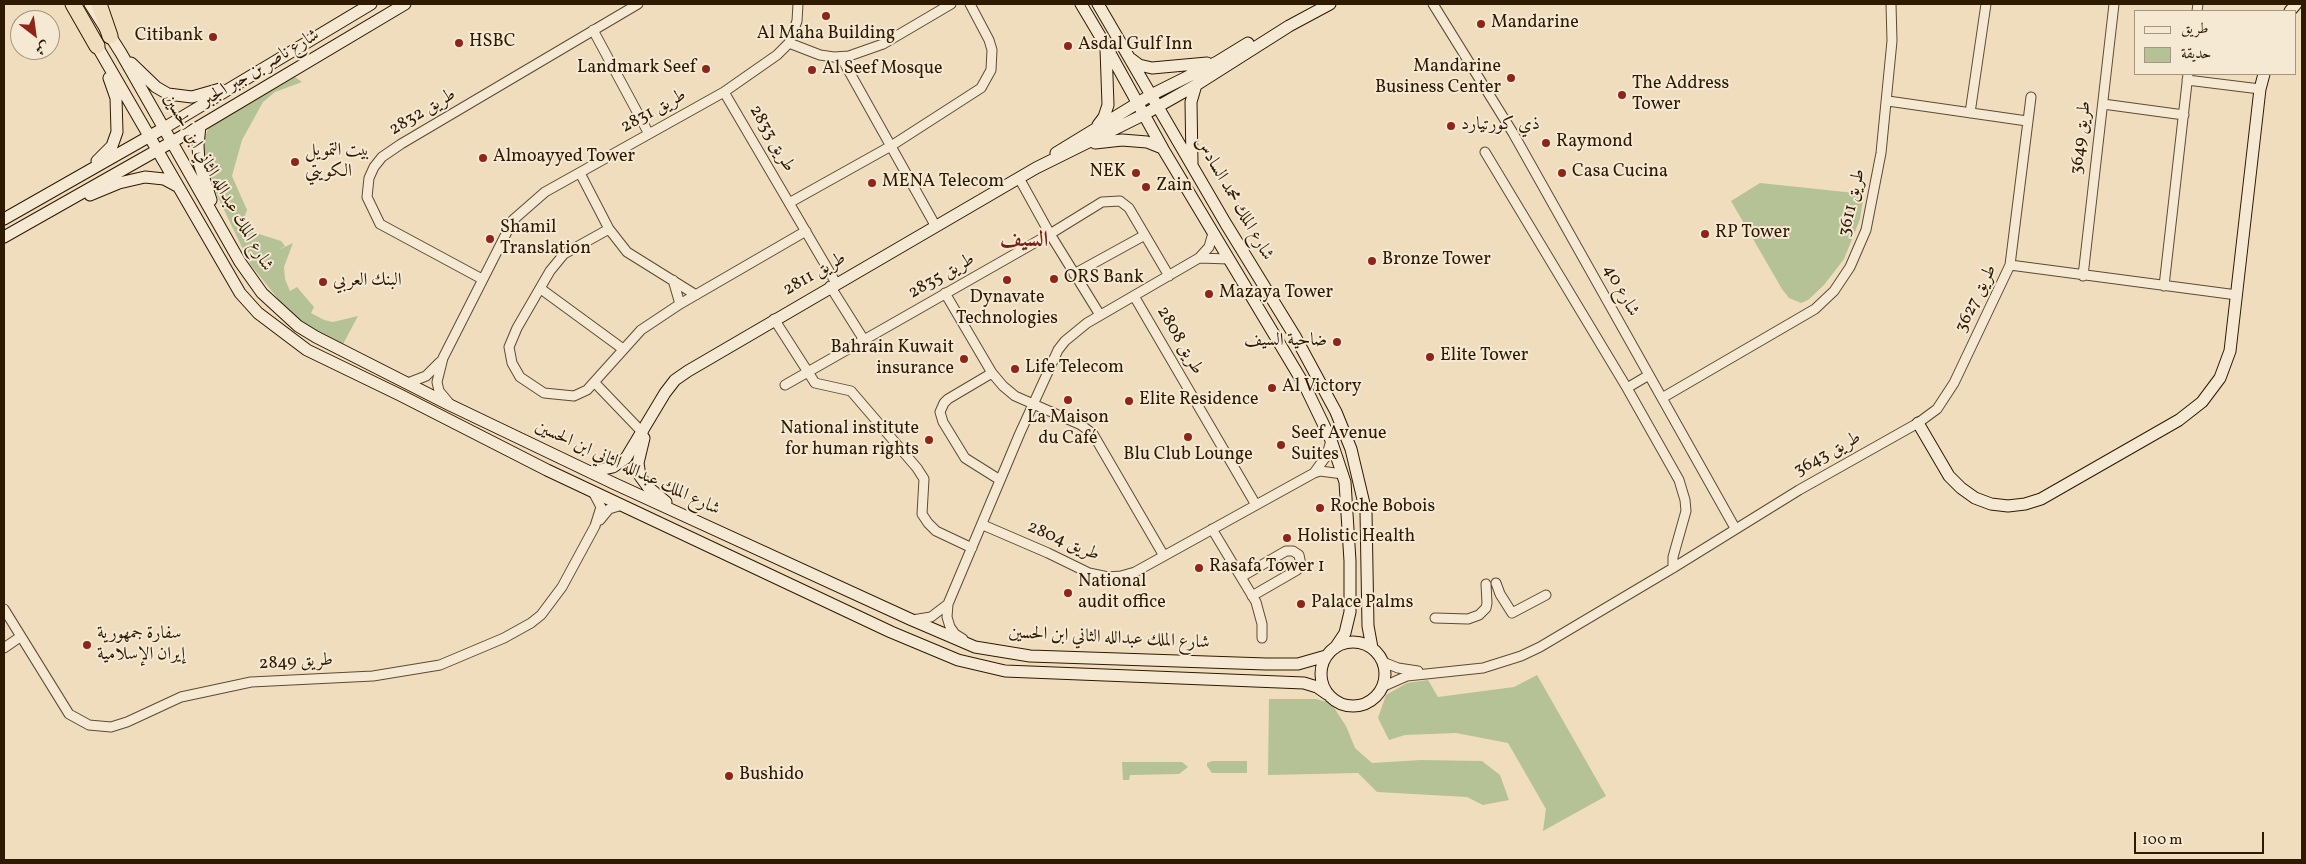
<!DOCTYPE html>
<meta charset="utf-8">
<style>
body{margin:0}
#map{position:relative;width:2306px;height:864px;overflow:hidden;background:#f0ddbd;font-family:Vollkorn,Amiri,serif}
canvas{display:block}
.frame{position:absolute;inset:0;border:5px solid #2e1a01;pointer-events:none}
.legend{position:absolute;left:2134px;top:10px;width:162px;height:65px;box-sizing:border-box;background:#f5e9d4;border:1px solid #a59680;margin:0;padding:6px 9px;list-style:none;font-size:15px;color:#2e1a01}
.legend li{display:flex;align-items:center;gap:10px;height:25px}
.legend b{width:25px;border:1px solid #a59680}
.north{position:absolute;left:10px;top:10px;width:50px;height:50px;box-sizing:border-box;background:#f5e9d4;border:1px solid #a59680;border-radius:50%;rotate:150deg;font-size:14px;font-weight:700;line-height:20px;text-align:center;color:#2e1a01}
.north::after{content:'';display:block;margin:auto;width:18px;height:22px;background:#8f2418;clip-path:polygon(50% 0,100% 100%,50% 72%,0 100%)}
.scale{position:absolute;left:2134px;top:832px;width:130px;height:22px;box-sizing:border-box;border:2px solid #2e1a01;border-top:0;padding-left:6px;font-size:15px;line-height:18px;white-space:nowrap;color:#2e1a01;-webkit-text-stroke:4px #f5e9d4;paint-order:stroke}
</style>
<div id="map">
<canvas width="2306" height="864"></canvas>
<div class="frame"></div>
<ul class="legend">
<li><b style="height:6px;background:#f5e9d4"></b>طريق</li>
<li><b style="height:14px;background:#b5c295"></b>حديقة</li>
</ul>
<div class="north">ش</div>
<div class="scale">100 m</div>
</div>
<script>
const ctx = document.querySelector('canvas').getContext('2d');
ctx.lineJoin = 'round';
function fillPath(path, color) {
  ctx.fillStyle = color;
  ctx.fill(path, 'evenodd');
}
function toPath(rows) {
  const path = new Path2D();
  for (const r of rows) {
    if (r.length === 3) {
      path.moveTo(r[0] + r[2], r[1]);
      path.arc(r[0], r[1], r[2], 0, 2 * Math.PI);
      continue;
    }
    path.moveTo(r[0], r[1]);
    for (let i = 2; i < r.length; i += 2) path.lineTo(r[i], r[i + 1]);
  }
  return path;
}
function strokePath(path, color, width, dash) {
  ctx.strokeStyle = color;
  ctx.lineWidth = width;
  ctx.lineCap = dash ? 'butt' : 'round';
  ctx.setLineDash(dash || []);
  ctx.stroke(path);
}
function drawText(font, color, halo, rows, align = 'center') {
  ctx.font = font + ' Vollkorn,Amiri,serif';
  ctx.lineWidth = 4;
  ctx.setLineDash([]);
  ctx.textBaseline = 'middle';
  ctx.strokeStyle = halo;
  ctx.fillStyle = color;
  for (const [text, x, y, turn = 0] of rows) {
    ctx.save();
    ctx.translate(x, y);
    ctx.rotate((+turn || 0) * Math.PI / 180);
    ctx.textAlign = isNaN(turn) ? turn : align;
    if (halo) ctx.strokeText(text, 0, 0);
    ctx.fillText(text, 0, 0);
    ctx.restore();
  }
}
const green = toPath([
 [295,77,302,82,275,92,263,102,242,140,232,176,247,210,240,228,281,241,285,246,278,250,293,243,284,267,285,279,290,291,297,287,314,307,311,313,324,320,333,322,358,316,342,346,306,326,287,310,250,264,215,191,204,151,205,137,209,127],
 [1760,183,1864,194,1860,219,1844,259,1824,285,1808,300,1801,303,1789,298,1782,289,1731,201],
 [1537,675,1606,796,1543,831,1546,809,1508,743,1456,733,1405,735,1389,740,1378,718,1386,695,1407,683,1428,680,1438,697,1514,687],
 [1269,699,1316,699,1331,703,1346,726,1355,748,1372,763,1421,760,1482,761,1500,775,1509,800,1483,805,1467,797,1377,792,1358,773,1268,775],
 [1212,761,1247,761,1247,773,1212,773,1207,766,1207,763],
 [1122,762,1182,762,1188,767,1179,774,1130,775,1129,780,1123,780]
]);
const street = toPath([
 [1433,4,1513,133,1735,528],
 [2197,11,2198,4],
 [593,30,649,134],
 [789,43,820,55,834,57,849,56,883,44,951,4],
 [841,57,935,225],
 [2187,80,2260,89],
 [724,92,836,283],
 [1888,101,2027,121],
 [2103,104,2184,115],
 [1970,113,1986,4],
 [1485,152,1627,388,1679,480,1685,500,1686,511,1673,557,1673,568],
 [580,173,609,229,627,252,696,295],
 [1019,178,1050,234,1100,315],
 [789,203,891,146,981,88,991,70,992,50,989,40,970,4],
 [609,229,564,254,550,271,517,328,509,347,512,363,520,377,544,393,574,396,587,390,641,330,680,304,806,231],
 [1199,258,1229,259],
 [2010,265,2237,295],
 [1074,274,1145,235],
 [2083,276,2114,4],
 [482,279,380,224,367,197,369,178,374,167,382,157,401,144,638,4],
 [673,280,680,304],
 [830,286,864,340],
 [2164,286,2188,74],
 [541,289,623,349],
 [945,293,992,373,1003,386,1015,396,1081,425,1093,434,1164,556],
 [1134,296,1256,505],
 [774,319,815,383,851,391,917,468,924,479,922,514,928,523,936,531,972,548],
 [992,373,948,399,944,403,940,412,943,422,965,458,1000,480],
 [408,383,426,376,440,362],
 [595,383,643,433],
 [785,385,1050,234,1102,202,1120,201,1129,208,1169,276],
 [1627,388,1649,375],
 [1662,398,1815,309,1834,291,1850,267,1866,230,1881,153,1892,41,1891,4],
 [449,403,439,391,437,382,443,358,513,220,545,192,724,92,777,55,789,43,797,21,798,4],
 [1314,473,1327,455,1331,440],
 [600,520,609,509,622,505],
 [983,525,1048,553,1089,573,1108,577,1121,576,1135,572,1314,473,1320,471,1343,474],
 [1212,529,1256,602,1262,624,1262,638],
 [1241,577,1286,551,1293,551,1299,555,1301,565,1297,570,1252,596],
 [1496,583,1500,594,1512,613,1546,595],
 [4,609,69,714,89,725,111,727,127,722,181,697,251,682,373,676,440,665,504,638,531,623,541,615,562,587,595,526,601,507,593,492],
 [1435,618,1468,619,1479,615,1486,608,1487,603,1486,584],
 [912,620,931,617,948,604],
 [963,639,955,634,950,627,947,617,948,604,1020,433,1058,350,1065,341,1087,323,1199,258,1209,247,1213,233],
 [4,648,20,637],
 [1383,662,1398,668,1418,671],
 [1382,687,1407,676,1483,668,1521,656,1540,647,1673,568,1799,490,1918,423,1937,409,1954,383,2010,265,2031,97]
]);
const secondary = toPath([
 [90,4,121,53,240,262,262,293,298,326,316,337,450,405,613,483,912,620,975,647,1030,656,1266,664,1298,664,1326,656],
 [1081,4,1106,46,1163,149,1305,386,1331,440,1345,482,1350,561,1350,612,1345,633,1335,648],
 [1098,4,1226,224,1296,338,1336,412,1351,449,1366,512,1368,626,1372,648],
 [2290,11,2296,4],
 [97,46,240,293,258,313,307,350,400,395,547,470,891,632,958,660,1005,671,1304,683,1317,687,1327,694],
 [1131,59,1139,65,1152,68,1207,63],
 [131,63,156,87,168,94,192,97,220,89],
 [1098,125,1104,117,1108,105,1106,49],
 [200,126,198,145,199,163,211,200],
 [1095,143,1122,140,1147,142,1162,148],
 [1056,153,1151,95,1217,62,1248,43],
 [97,161,112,146,117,132,116,98,109,78],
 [1192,163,1191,102,1196,85],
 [90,195,119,183,145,177,164,179,177,186],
 [4,219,164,128,371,4],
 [4,237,200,126,405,4],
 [1918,423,1949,476,1961,488,1975,498,1991,504,2008,506,2025,504,2041,499,2179,420,2202,402,2220,378,2230,351,2260,89,2264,74],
 [644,438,638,463,640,476,648,487,666,502],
 [590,472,613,467,626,458,665,393,675,380,688,371,1036,168,1143,115,1196,85,1289,26,1330,4],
 [1353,674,32]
]);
const highway = toPath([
 [73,4,97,46],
 [99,4,110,36]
]);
const markers = [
 [826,16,5,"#8f2418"],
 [1481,24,5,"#8f2418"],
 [213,37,5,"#8f2418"],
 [459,43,5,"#8f2418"],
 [1068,46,5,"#8f2418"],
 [706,69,5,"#8f2418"],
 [812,70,5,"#8f2418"],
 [1511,78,5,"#8f2418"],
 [1622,95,5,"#8f2418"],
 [1451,126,5,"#8f2418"],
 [1546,143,5,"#8f2418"],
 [483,158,5,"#8f2418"],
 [295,162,5,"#8f2418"],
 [1136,173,5,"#8f2418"],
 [1562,173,5,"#8f2418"],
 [872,183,5,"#8f2418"],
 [1146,187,5,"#8f2418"],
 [1705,234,5,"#8f2418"],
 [490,239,5,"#8f2418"],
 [1372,261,5,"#8f2418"],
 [1054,279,5,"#8f2418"],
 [1007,280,5,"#8f2418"],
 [323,282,5,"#8f2418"],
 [1209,294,5,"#8f2418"],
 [1337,342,5,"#8f2418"],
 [1430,357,5,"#8f2418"],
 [964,359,5,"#8f2418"],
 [1015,369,5,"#8f2418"],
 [1272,388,5,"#8f2418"],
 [1068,400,5,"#8f2418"],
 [1129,401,5,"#8f2418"],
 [1188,437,5,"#8f2418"],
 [929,440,5,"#8f2418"],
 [1281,445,5,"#8f2418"],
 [1320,508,5,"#8f2418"],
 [1287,538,5,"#8f2418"],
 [1199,568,5,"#8f2418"],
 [1068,593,5,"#8f2418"],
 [1301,604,5,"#8f2418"],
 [87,645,5,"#8f2418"],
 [729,776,5,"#8f2418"]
];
const poiNames = [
 ["Mandarine",1491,24],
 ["Al Maha Building",826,35,"center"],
 ["Citibank",203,37,"right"],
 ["HSBC",469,43],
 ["Asdal Gulf Inn",1078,46],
 ["Mandarine",1501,68,"right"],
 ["Business Center",1501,89,"right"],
 ["Landmark Seef",696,69,"right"],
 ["Al Seef Mosque",822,70],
 ["The Address",1632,85],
 ["Tower",1632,106],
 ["ذي كورتيارد",1461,126],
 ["Raymond",1556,143],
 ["بيت التمويل",305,152],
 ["الكويتي",305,173],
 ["Almoayyed Tower",493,158],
 ["NEK",1126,173,"right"],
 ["Casa Cucina",1572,173],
 ["MENA Telecom",882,183],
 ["Zain",1156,187],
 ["Shamil",500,229],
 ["Translation",500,250],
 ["RP Tower",1715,234],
 ["Bronze Tower",1382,261],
 ["ORS Bank",1064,279],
 ["البنك العربي",333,282],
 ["Mazaya Tower",1219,294],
 ["Dynavate",1007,299,"center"],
 ["Technologies",1007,320,"center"],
 ["ضاحية السيف",1327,342,"right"],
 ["Bahrain Kuwait",954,349,"right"],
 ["insurance",954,370,"right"],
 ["Elite Tower",1440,357],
 ["Life Telecom",1025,369],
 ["Al Victory",1282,388],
 ["Elite Residence",1139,401],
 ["La Maison",1068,419,"center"],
 ["du Café",1068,440,"center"],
 ["National institute",919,430,"right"],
 ["for human rights",919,451,"right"],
 ["Seef Avenue",1291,435],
 ["Suites",1291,456],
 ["Blu Club Lounge",1188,456,"center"],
 ["Roche Bobois",1330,508],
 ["Holistic Health",1297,538],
 ["Rasafa Tower 1",1209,568],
 ["National",1078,583],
 ["audit office",1078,604],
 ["Palace Palms",1311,604],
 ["سفارة جمهورية",97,635],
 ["إيران الإسلامية",97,656],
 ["Bushido",739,776]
];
const streetNames = [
 ["شارع ناصر بن جبر الجبر",261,69,-31],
 ["طريق 2831",654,112,-29],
 ["طريق 2832",423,113,-31],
 ["طريق 3649",2082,138,-83],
 ["طريق 2833",771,139,60],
 ["شارع الملك عبدالله الثاني ابن الحسين",217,183,60],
 ["شارع الملك محمد السادس",1233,199,60],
 ["طريق 3611",1853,203,-77],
 ["طريق 2811",815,275,-30],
 ["طريق 2835",942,277,-30],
 ["شارع 40",1620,291,61],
 ["طريق 3627",1977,299,-64],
 ["طريق 2808",1179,341,60],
 ["طريق 3643",1828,455,-29],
 ["شارع الملك عبدالله الثاني ابن الحسين",627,469,25],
 ["طريق 2804",1063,542,23],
 ["شارع الملك عبدالله الثاني ابن الحسين",1109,639,3],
 ["طريق 2849",296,663,-3]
];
const districtNames = [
 ["السيف",1024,242]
];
fillPath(green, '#b5c295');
strokePath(street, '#5e4b30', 11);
strokePath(secondary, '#2e1a01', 13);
strokePath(highway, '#2e1a01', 17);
strokePath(street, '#f5e9d4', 9);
strokePath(secondary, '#f5e9d4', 11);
strokePath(highway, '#f0ddbd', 15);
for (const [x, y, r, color] of markers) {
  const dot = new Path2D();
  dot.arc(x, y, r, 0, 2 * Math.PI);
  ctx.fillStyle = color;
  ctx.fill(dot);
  strokePath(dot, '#f5e9d4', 2);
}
drawText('18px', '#2e1a01', '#f5e9d4', poiNames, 'left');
drawText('18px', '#2e1a01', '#f5e9d4', streetNames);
drawText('bold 22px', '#7a1f14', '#f5e9d4', districtNames);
</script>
